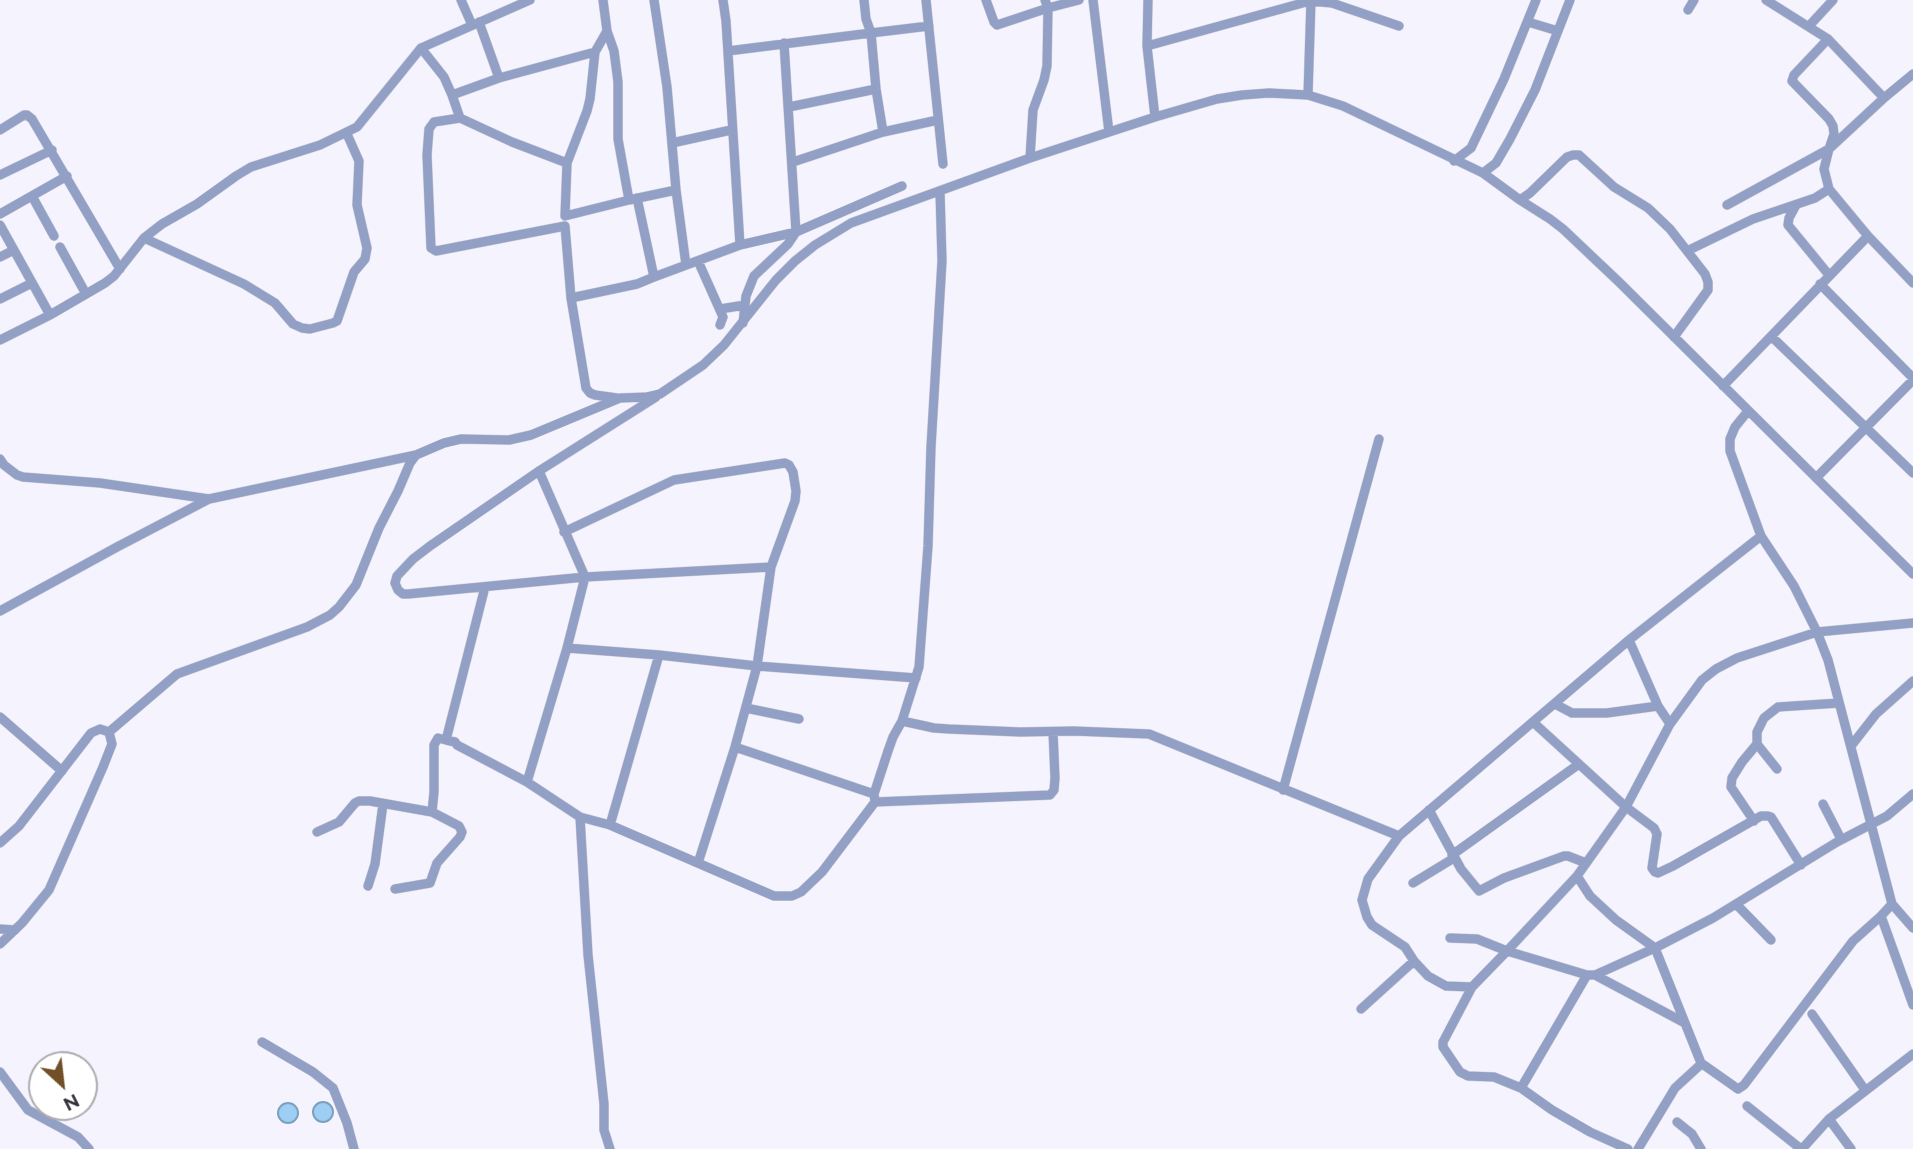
<!DOCTYPE html>
<style>
body{margin:0}
#map{position:relative;width:1913px;height:1149px;overflow:hidden;background:#f5f3fd;font-family:Raleway,sans-serif}
canvas{display:block}
.north{position:absolute;left:28px;top:1051px;width:70px;height:70px;box-sizing:border-box;background:#fff;border:2px solid #adadb0;border-radius:50%;rotate:153deg;font-size:19px;font-weight:700;line-height:28px;text-align:center;color:#33313a}
.north::after{content:'';display:block;margin:auto;width:24px;height:32px;background:#715027;clip-path:polygon(50% 0,100% 100%,50% 72%,0 100%)}
</style>
<div id="map">
<canvas width="1913" height="1149"></canvas>
<div class="north">N</div>
</div>
<script>
const ctx = document.querySelector('canvas').getContext('2d');
ctx.lineJoin = 'round';
function fillPath(path, color) {
  ctx.fillStyle = color;
  ctx.fill(path, 'evenodd');
}
function toPath(rows) {
  const path = new Path2D();
  for (const r of rows) {
    if (r.length === 3) {
      path.moveTo(r[0] + r[2], r[1]);
      path.arc(r[0], r[1], r[2], 0, 2 * Math.PI);
      continue;
    }
    path.moveTo(r[0], r[1]);
    for (let i = 2; i < r.length; i += 2) path.lineTo(r[i], r[i + 1]);
  }
  return path;
}
function strokePath(path, color, width, dash) {
  ctx.strokeStyle = color;
  ctx.lineWidth = width;
  ctx.lineCap = dash ? 'butt' : 'round';
  ctx.setLineDash(dash || []);
  ctx.stroke(path);
}
const water = toPath([
 [323,1112,10],
 [288,1113,10]
]);
const street = toPath([
 [461,0,472,25],
 [603,0,607,31,614,51,618,82,618,139,629,200,676,190,667,87,654,0],
 [723,0,726,21,740,245],
 [926,0,943,164],
 [986,0,994,22,997,25,1048,8,1045,0],
 [1093,0,1109,132],
 [1148,0,1147,46,1155,117],
 [1766,0,1828,39,1884,98],
 [1688,10,1694,0],
 [479,22,499,78,595,52],
 [1528,22,1558,31],
 [1809,26,1833,0],
 [607,31,595,52,590,99,587,111,567,163,565,216,629,200],
 [1147,46,1310,1,1332,3,1399,26],
 [421,48,444,77,452,95,460,118,512,142,567,163],
 [728,51,871,33,866,19,864,0],
 [1913,74,1884,98,1829,149,1824,169,1829,189,1868,236,1913,283],
 [452,95,499,78],
 [1308,95,1311,0],
 [789,107,876,89],
 [460,118,434,122,429,129,427,155,431,248,436,251,565,226,571,298,586,388,590,393,595,395,617,398],
 [0,130,24,115,27,115,32,119,120,269],
 [883,132,876,89,871,33,929,26],
 [672,143,731,130],
 [1030,158,1033,110,1044,80,1047,66,1048,8,1079,0],
 [1454,161,1471,148,1504,79,1536,0],
 [793,162,883,132,938,120],
 [1483,173,1496,163,1510,139,1535,90,1570,0],
 [0,175,52,150],
 [676,190,686,265],
 [940,192,942,261,931,447,928,546,919,667,902,721,934,728,949,729,1020,732,1074,731,1149,734,1399,836,1629,640,1761,536],
 [32,196,54,236],
 [637,198,654,277,740,245,796,232,902,186],
 [1520,200,1530,193,1567,157,1573,155,1579,155,1614,187,1648,208,1670,229,1705,274,1708,282,1708,290,1674,337],
 [1727,205,1829,149,1834,134,1833,126,1829,119,1792,81,1794,75,1828,39],
 [1796,205,1789,218,1788,225,1829,275],
 [0,214,67,176],
 [0,225,50,315],
 [144,238,244,284,275,303,293,324,302,328,310,329,333,323,337,321,354,272,365,259,367,248,357,205,359,161,347,134],
 [60,247,86,294],
 [1687,251,1753,219,1815,198,1829,189],
 [0,257,14,250],
 [698,261,723,317,720,325],
 [1820,284,1913,378],
 [571,298,637,284,654,277],
 [0,299,32,283],
 [720,309,745,305],
 [743,323,746,296,754,276,788,244,796,232,784,43],
 [1772,337,1913,473],
 [0,340,50,315,105,283,114,276,144,238,162,224,197,204,236,176,251,167,320,145,357,127,421,48,530,0],
 [1723,386,1868,236],
 [656,397,539,471,430,546,413,559,397,576,395,583,398,590,403,594,408,594,585,577,771,567],
 [1748,411,1735,427,1730,439,1730,451,1761,536,1794,586,1817,632,1828,660,1892,904,1913,928],
 [0,459,4,465,17,475,23,477,100,483,209,499],
 [1816,478,1913,380],
 [564,532,674,480,785,463,789,465,793,472,796,491,795,501,771,567,757,666,735,747,698,863],
 [485,587,446,740,455,742,457,745,527,782,580,817,610,825,774,896,792,896,801,892,822,872,875,802,874,794,888,751,893,737,902,721],
 [0,611,117,547,209,499,416,455],
 [1913,623,1817,632,1737,658,1716,669,1702,680,1670,724,1626,807,1577,876,1507,951,1587,975,1595,975,1655,948,1713,918,1837,842,1887,816,1913,794],
 [1629,640,1658,706,1670,724],
 [567,648,659,655,757,666,916,678],
 [1555,704,1572,713,1607,713,1658,706],
 [746,708,799,719],
 [0,717,62,771],
 [1533,722,1626,807,1654,828,1657,834,1652,868,1655,872,1658,873,1673,866,1761,816,1768,816,1771,817,1801,865],
 [109,732,177,674,307,627,330,615,339,607,356,585,379,528,398,491,410,463,416,455,444,443,461,439,509,440,531,435,620,398,647,397,660,394,703,365,724,345,776,280,795,261,815,245,851,223,1030,158,1155,117,1217,99,1242,95,1269,93,1308,95,1343,106,1483,173,1520,200,1550,219,1563,229,1619,282,1913,574],
 [1757,744,1777,769],
 [1851,746,1876,714,1913,681],
 [735,747,874,794],
 [527,782,567,648,585,577,539,471],
 [1283,790,1379,439],
 [875,802,1050,795,1054,790,1055,778,1053,732],
 [1823,804,1841,839],
 [1429,810,1461,869,1479,891,1504,878,1564,856,1568,856,1586,863],
 [432,812,434,792,434,745,438,738,446,740],
 [580,817,588,955,604,1104,604,1130,610,1149],
 [1754,821,1731,787,1732,778,1742,762,1757,744,1757,732,1764,718,1778,707,1839,703],
 [610,825,659,655],
 [317,832,339,822,355,803,359,801,370,801,432,812,459,826,462,832,460,837,437,863,430,883,395,889],
 [1399,836,1368,879,1362,900,1367,917,1372,925,1405,947,1414,961,1428,976,1446,986,1472,987],
 [0,843,19,826,91,733,100,729,109,732],
 [1452,855,1579,764],
 [1577,876,1590,896,1616,920,1655,948,1701,1063,1738,1089,1744,1085,1853,941,1881,916],
 [1413,883,1454,858],
 [368,886,375,864,383,804],
 [1892,904,1881,916,1913,1005],
 [1737,905,1771,940],
 [0,929,15,930],
 [1450,938,1477,939,1507,951,1472,987,1443,1042,1443,1047,1460,1072,1468,1076,1494,1077,1521,1088,1552,1110,1590,1132,1628,1149],
 [0,944,22,923,49,890,103,767,112,744,109,732],
 [1595,975,1683,1022],
 [1361,1009,1414,961],
 [1812,1014,1865,1090],
 [262,1042,313,1072,333,1088,347,1123,354,1149],
 [0,1072,28,1110,78,1137,89,1149],
 [1521,1088,1587,975],
 [1747,1106,1801,1149],
 [1829,1119,1851,1149],
 [1677,1122,1692,1134,1701,1149],
 [1638,1149,1675,1088,1699,1066,1701,1063],
 [1802,1149,1829,1119,1913,1054]
]);
fillPath(water, '#9dcff5');
strokePath(water, '#7da0bd', 2);
strokePath(street, '#d2d0da', 10);
strokePath(street, '#93a0c5', 9);
</script>
